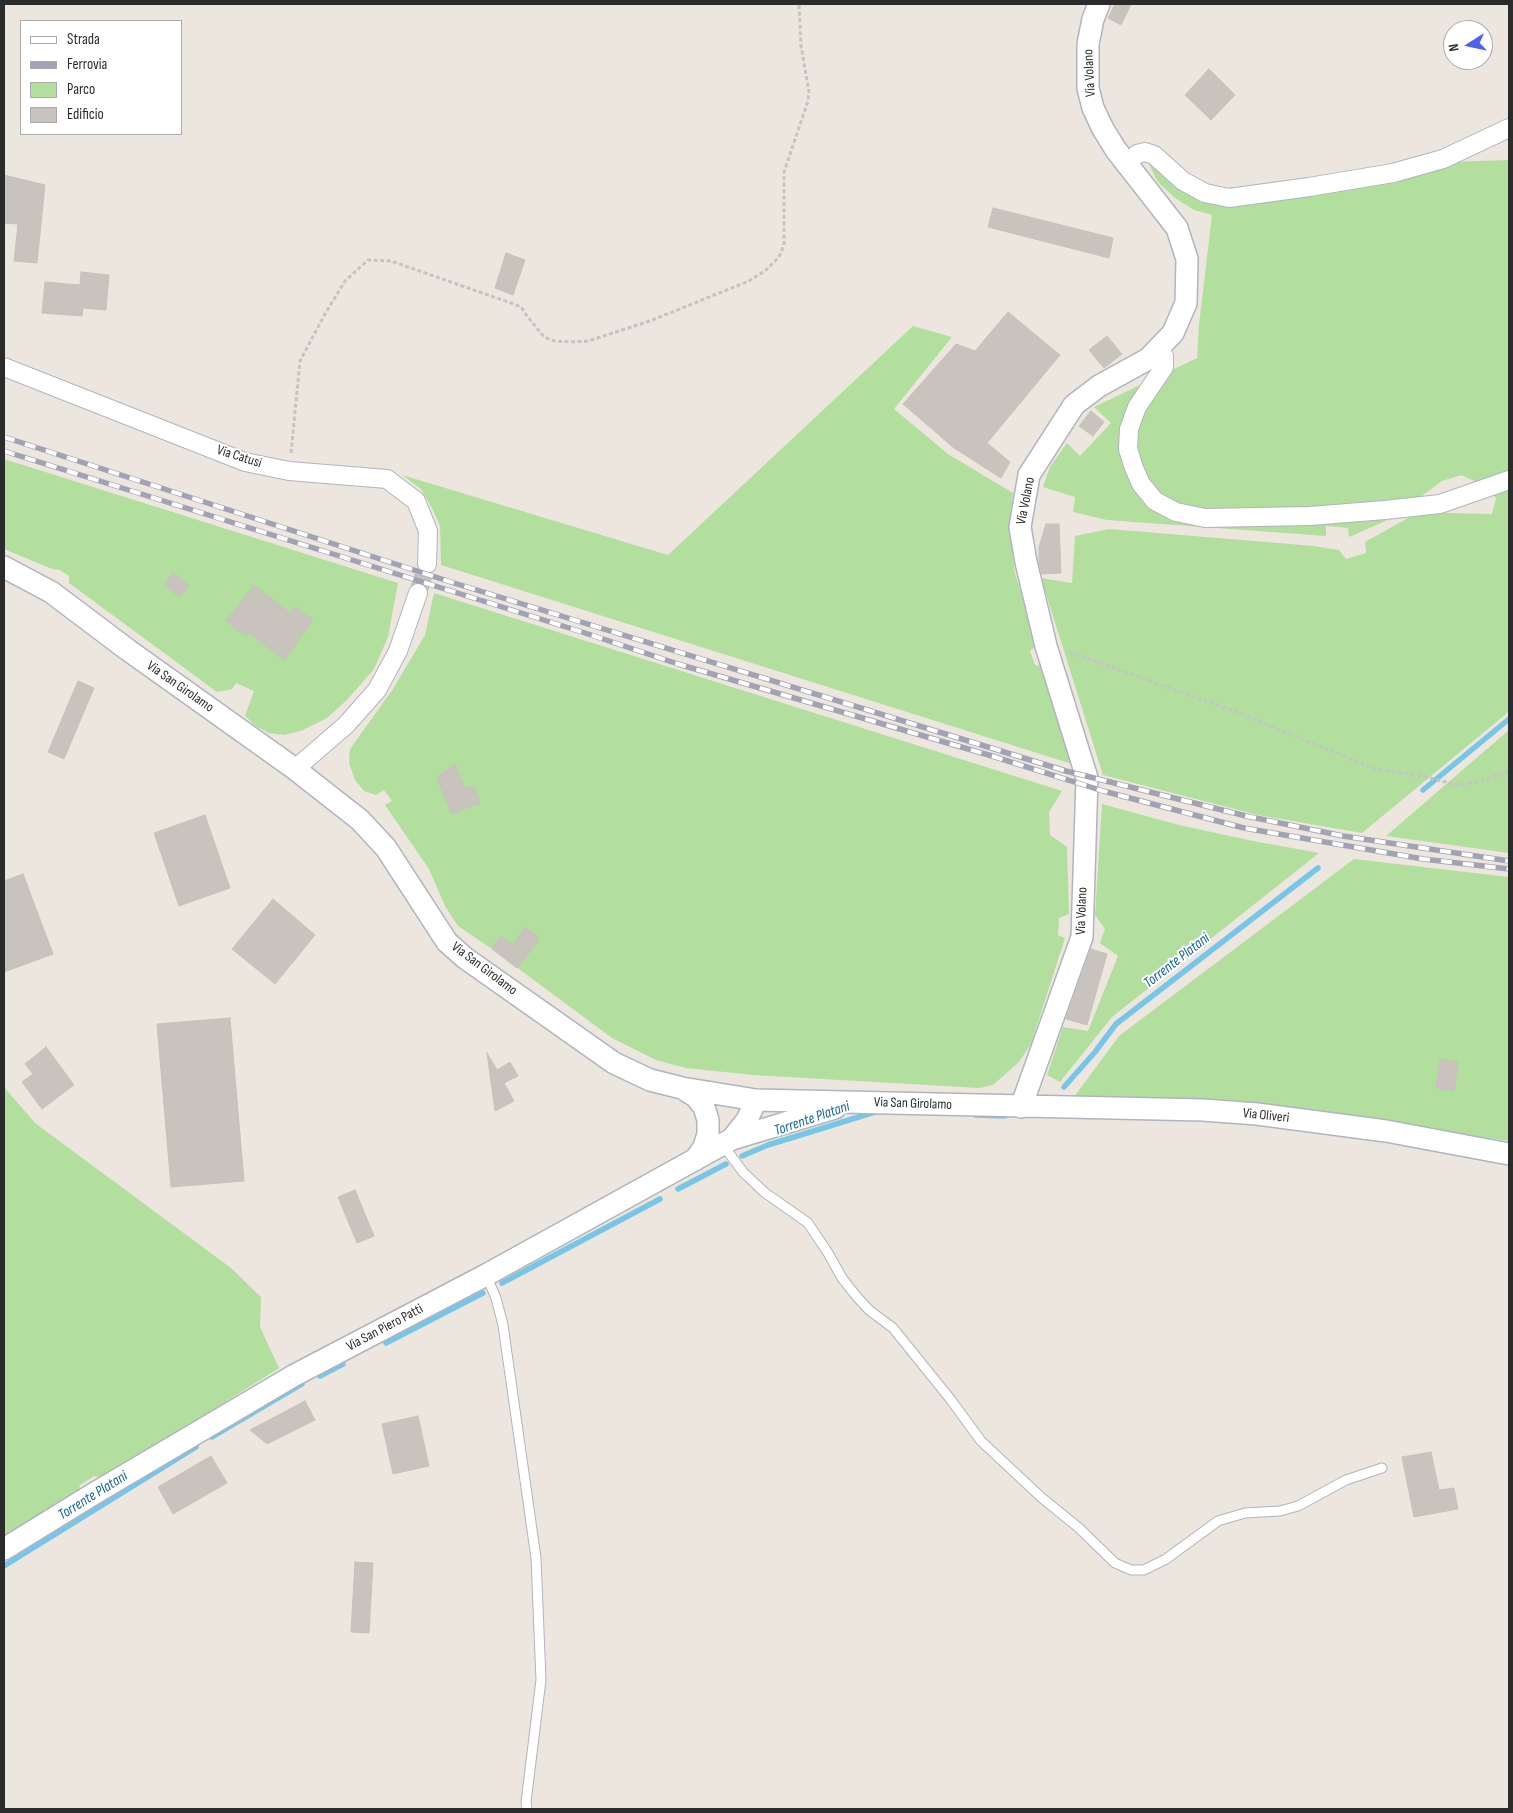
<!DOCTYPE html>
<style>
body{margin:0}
#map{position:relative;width:1513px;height:1813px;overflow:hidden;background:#ece6de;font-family:"Sofia Sans Condensed",sans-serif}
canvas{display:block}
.frame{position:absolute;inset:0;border:5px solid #2b2b2b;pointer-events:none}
.legend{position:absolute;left:20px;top:20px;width:162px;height:115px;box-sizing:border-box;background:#fff;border:1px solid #aaa;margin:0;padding:6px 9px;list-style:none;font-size:15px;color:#2b2b2b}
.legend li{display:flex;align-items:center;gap:10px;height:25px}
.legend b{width:25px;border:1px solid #aaa}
.north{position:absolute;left:1443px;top:20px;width:50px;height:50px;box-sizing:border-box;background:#fff;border:1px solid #aaa;border-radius:50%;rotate:260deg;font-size:14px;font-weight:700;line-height:20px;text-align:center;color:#2b2b2b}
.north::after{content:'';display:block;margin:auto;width:18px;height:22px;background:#4963ee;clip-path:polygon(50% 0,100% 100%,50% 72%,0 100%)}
</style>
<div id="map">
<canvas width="1513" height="1813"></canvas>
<div class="frame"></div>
<ul class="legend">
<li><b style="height:6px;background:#fff"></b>Strada</li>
<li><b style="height:6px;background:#a1a3b4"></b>Ferrovia</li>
<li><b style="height:14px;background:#b2df9e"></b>Parco</li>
<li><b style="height:14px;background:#c8c4bd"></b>Edificio</li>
</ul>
<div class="north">N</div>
</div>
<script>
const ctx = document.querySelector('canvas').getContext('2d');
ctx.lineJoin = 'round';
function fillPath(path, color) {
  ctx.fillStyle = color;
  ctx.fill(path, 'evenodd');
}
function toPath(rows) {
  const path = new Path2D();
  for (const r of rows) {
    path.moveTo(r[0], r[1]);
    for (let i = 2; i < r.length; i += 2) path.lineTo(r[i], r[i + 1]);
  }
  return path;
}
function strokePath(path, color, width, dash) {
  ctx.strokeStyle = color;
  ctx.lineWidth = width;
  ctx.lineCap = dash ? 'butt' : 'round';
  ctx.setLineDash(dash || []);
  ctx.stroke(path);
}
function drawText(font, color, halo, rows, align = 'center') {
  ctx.font = font + ' "Sofia Sans Condensed",sans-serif';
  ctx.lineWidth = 4;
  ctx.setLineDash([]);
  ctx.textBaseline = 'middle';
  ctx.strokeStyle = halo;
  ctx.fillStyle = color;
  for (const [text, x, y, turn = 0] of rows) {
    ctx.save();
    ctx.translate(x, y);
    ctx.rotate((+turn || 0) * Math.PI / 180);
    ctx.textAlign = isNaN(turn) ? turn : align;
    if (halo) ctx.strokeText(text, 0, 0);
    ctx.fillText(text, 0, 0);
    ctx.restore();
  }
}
const green = toPath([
 [1509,160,1509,709,1506,714,1362,833,1258,815,1103,775,1041,578,1072,583,1075,536,1109,529,1314,546,1339,550,1346,559,1366,553,1365,542,1433,504,1447,513,1492,514,1496,498,1483,485,1461,475,1442,481,1392,518,1349,537,1348,528,1326,526,1326,536,1107,520,1073,512,1075,497,1043,487,1050,467,1067,443,1080,456,1111,423,1094,407,1197,358,1199,325,1212,215,1194,210,1175,198,1157,181,1148,162,1191,194,1214,203,1447,162],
 [913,326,952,337,894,409,948,454,1013,493,1010,529,1015,573,1037,645,1030,651,1035,665,1042,666,1072,764,441,565,440,526,432,508,421,489,402,475,668,555],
 [4,459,398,583,388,637,374,669,347,700,327,718,301,731,284,735,269,733,256,726,245,716,254,691,236,683,232,689,217,692,69,583,69,576,60,570,52,569,4,549],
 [434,593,1062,791,1049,812,1050,835,1067,847,1069,914,1059,918,1058,935,1065,938,1031,1044,1019,1062,993,1085,979,1088,753,1075,686,1068,656,1060,612,1038,492,949,458,926,445,906,429,869,385,805,392,801,384,790,376,795,364,791,355,780,349,763,350,749,393,689,425,635],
 [1509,730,1509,853,1386,836],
 [1102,804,1179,825,1253,841,1319,853,1112,1017,1060,1082,1047,1075,1063,1027,1088,1031,1118,956,1100,943,1105,929,1095,915],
 [1354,859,1509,877,1509,1141,1258,1103,1074,1097,1119,1036],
 [4,1087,35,1123,231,1268,261,1297,260,1327,279,1368,105,1478,94,1476,80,1485,78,1494,4,1538]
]);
const stream = toPath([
 [1423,790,1509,719],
 [1064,1087,1095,1052,1116,1024,1318,868],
 [976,1115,1005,1116],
 [742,1156,768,1145,875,1112],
 [678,1189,726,1164],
 [502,1283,660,1199],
 [386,1343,483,1293],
 [320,1376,343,1364],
 [212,1437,302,1384],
 [4,1566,196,1447]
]);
const building = toPath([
 [1115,4,1131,4,1121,25,1108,18,1115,4],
 [1209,69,1235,95,1211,120,1185,95,1209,69],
 [4,175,45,185,37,263,14,261,18,224,4,223,4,175],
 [993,208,1113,238,1109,258,988,227,993,208],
 [506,253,525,260,513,295,495,288,506,253],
 [81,272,109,275,106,310,83,308,82,316,42,313,45,282,80,285,81,272],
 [1008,312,1060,355,987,443,1010,462,1001,478,954,448,903,404,956,344,975,351,1008,312],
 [1107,336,1122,354,1104,368,1089,350,1107,336],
 [1091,411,1104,422,1093,436,1079,426,1091,411],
 [1046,524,1059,524,1061,573,1042,574,1039,563,1039,547,1046,524],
 [173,573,189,585,179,597,164,585,173,573],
 [254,585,290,613,295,607,313,620,284,660,249,633,246,636,226,621,254,585],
 [78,681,94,688,64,759,48,752,78,681],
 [455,764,465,789,474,786,480,803,451,814,437,777,455,764],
 [205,815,230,888,179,906,154,833,205,815],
 [23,874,53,954,4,972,4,881,23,874],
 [273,899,315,935,275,984,232,949,273,899],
 [526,927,540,939,517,968,492,949,501,936,512,945,526,927],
 [1091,949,1107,954,1087,1025,1066,1019,1091,949],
 [230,1018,244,1181,171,1187,157,1024,230,1018],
 [46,1047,74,1085,42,1109,22,1082,33,1074,25,1064,46,1047],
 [487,1053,497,1070,510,1062,518,1076,504,1083,514,1101,495,1111,487,1053],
 [1440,1059,1458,1062,1454,1091,1436,1088,1440,1059],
 [355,1190,374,1236,357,1243,338,1197,355,1190],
 [305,1401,315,1420,267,1444,250,1430,305,1401],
 [418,1416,429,1466,393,1474,382,1424,418,1416],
 [1431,1452,1439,1490,1454,1488,1458,1509,1414,1517,1402,1457,1431,1452],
 [211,1456,227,1483,173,1514,158,1487,211,1456],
 [355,1562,373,1563,369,1633,351,1632,355,1562]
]);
const minorTunnel = toPath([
 [418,593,427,564]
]);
const path = toPath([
 [291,453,300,361,325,314,345,281,368,260,391,261,511,303,521,307,527,316,544,337,555,341,571,342,588,341,650,321,749,281,766,270,779,257,784,245,784,172,808,101,809,92,801,46,799,4],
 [1069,652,1237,712,1375,769,1422,776,1457,785,1477,782,1509,771]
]);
const service = toPath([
 [723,1145,743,1172,764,1192,808,1223,828,1253,842,1278,857,1297,869,1310,893,1328,951,1400,981,1441,1042,1498,1079,1528,1115,1563,1131,1570,1144,1570,1166,1559,1218,1521,1245,1513,1280,1511,1298,1506,1346,1480,1382,1468],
 [486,1275,496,1298,503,1325,536,1558,541,1680,526,1802,527,1809]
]);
const minor = toPath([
 [1127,164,1137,154,1145,152,1154,155,1183,181,1205,193,1229,198,1309,187,1393,173,1443,159,1509,128],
 [1159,348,1164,356,1164,367,1137,407,1129,429,1128,449,1134,468,1141,484,1155,501,1176,512,1205,518,1310,516,1385,510,1440,504,1509,480],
 [4,367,245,462,289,471,387,479,416,501,428,531,427,564],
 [295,769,346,725,377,690,398,651,418,593]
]);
const tertiary = toPath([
 [4,567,51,592,128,650,295,769,360,820,386,848,447,942,465,958,614,1063,650,1080,682,1088,756,1100,1203,1110,1257,1114,1386,1131,1509,1154],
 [682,1088,696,1097,704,1107,708,1120,708,1134,704,1147,695,1160],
 [1021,1107,1082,937,1087,778,1046,646,1026,562,1020,527,1029,475,1074,405,1099,386,1148,359,1173,333,1186,303,1187,259,1177,228,1116,150,1103,129,1093,108,1088,88,1088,44,1093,19,1099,4],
 [732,1139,835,1108],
 [4,1549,95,1493,293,1376,486,1275,723,1144,732,1139,747,1120,756,1100]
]);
const rail = toPath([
 [4,437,454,583,1066,771,1246,816,1343,836,1509,861],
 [4,451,582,632,678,664,992,756,1103,791,1244,828,1423,859,1509,869]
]);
const streetNames = [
 ["Via Volano",1090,73,-93],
 ["Via Catusi",239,457,18],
 ["Via Volano",1026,501,-79],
 ["Via San Girolamo",180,687,35],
 ["Via Volano",1082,911,-88],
 ["Via San Girolamo",484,969,37],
 ["Via San Girolamo",913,1104,2],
 ["Via Oliveri",1266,1116,6],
 ["Via San Piero Patti",385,1328,-28]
];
const waterNames = [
 ["Torrente Platani",1177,961,-38],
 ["Torrente Platani",812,1119,-19],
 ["Torrente Platani",93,1496,-32]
];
fillPath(green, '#b2df9e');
strokePath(stream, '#78c6e7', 5.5);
fillPath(building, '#c8c4bd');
strokePath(building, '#c7c2b8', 1);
strokePath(minorTunnel, '#c5c1ba', 18, [18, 9]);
strokePath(service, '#b1b4be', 11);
strokePath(minor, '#b1b4be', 20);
strokePath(tertiary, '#b1b4be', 24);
strokePath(path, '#c4c4c4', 3, [4, 2.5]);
strokePath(service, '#fff', 9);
strokePath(minor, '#fff', 18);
strokePath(tertiary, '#fff', 21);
strokePath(rail, '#a1a3b4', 5.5);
strokePath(rail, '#fff', 4, [11]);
drawText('14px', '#2b2b2b', '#fff', streetNames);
drawText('italic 15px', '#166594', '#fff', waterNames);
</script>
